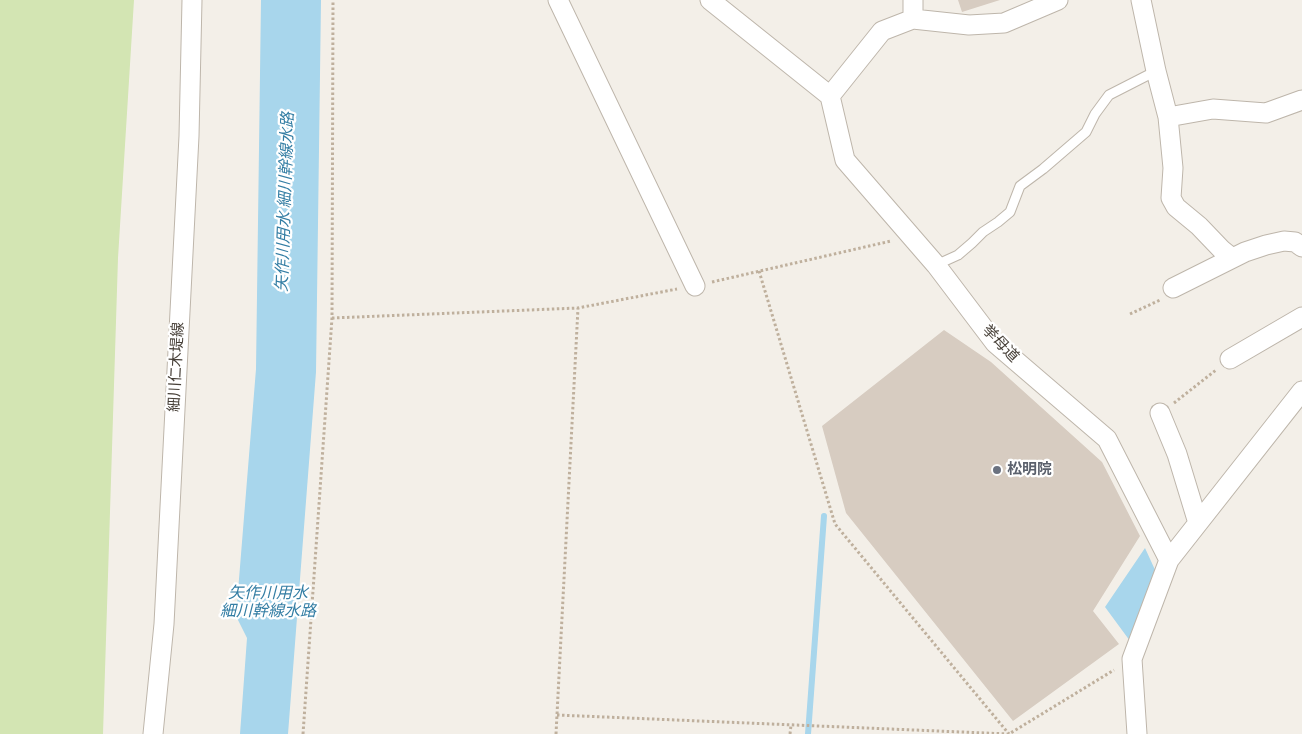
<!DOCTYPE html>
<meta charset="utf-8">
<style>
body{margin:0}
canvas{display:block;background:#f3efe8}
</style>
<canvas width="1302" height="734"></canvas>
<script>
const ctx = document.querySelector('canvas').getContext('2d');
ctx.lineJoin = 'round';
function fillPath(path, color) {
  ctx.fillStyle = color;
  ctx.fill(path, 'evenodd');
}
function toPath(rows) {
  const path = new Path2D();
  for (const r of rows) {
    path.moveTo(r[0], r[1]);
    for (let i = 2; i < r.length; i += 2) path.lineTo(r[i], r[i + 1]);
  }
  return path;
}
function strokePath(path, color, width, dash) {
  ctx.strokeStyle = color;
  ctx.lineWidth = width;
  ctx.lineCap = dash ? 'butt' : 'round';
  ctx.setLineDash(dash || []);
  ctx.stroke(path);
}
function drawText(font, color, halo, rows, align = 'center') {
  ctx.font = font + ' Roboto,"Noto Sans JP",sans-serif';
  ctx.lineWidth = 4.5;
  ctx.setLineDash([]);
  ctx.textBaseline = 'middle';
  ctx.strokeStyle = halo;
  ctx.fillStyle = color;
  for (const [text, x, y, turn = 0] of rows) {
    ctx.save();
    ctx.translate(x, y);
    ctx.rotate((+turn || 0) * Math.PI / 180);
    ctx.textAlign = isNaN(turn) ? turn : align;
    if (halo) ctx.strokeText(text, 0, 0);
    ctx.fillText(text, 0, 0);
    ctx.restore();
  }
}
const green = toPath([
 [0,0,134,0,118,258,103,734,0,734]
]);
const water = toPath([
 [261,0,321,0,316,372,288,734,240,734,247,638,236,616,256,369],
 [1145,548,1156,572,1130,641,1105,607]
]);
const stream = toPath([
 [808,734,824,516]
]);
const building = toPath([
 [958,0,1000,0,962,12],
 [944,330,991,362,1102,462,1140,536,1093,611,1119,644,1013,721,846,513,822,426]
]);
const path = toPath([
 [759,271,835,524,1009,734],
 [712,282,891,241],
 [1130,314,1160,300],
 [332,318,578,308,677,289],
 [1174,403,1216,370],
 [557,715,1009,734,1114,670],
 [303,734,332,318,333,0],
 [556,734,578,308],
 [790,734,791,725]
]);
const lane = toPath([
 [936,265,958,255,972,243,983,232,998,222,1010,212,1020,186,1043,169,1086,132,1095,114,1109,95,1156,71]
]);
const street = toPath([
 [558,0,695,286],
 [710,0,830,96,845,160,936,265,995,343,1107,439,1169,560],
 [1141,0,1156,71,1168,117,1173,168,1171,198,1176,207,1199,226,1222,250,1232,258],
 [913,19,913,0],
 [830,96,882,31,913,19,969,25,1004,23,1058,0],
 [1168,117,1213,109,1266,113,1302,100],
 [1173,288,1245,252,1266,245,1284,241,1295,242,1302,247],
 [1230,359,1302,317],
 [1160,413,1177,454,1198,523],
 [153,734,164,624,189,136,192,0],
 [1137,734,1132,659,1169,560,1302,391]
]);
const markers = [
 [997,470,5,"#6b7280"]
];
const streetNames = [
 ["挙母道",1000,344,46],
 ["細川仁木堤線",177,367,-87]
];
const worshipNames = [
 ["松明院",1007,470]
];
const waterNames = [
 ["矢作川用水 細川幹線水路",286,202,-88],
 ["矢作川用水",268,594],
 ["細川幹線水路",268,612]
];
fillPath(green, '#d3e5b3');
fillPath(water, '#a8d6ec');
strokePath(stream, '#a8d6ec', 6);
fillPath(building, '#d7ccc1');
strokePath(lane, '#beb6ab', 11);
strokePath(street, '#beb6ab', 21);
strokePath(path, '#bfb09d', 3, [2.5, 2.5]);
strokePath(lane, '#fff', 9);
strokePath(street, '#fff', 19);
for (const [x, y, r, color] of markers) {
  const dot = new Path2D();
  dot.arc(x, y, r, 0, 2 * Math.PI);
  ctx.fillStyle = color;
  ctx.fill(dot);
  strokePath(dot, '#fff', 2);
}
drawText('15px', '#463f37', '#fff', streetNames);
drawText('bold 15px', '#5b616d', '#fff', worshipNames, 'left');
drawText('italic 16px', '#347ea4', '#fff', waterNames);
</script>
